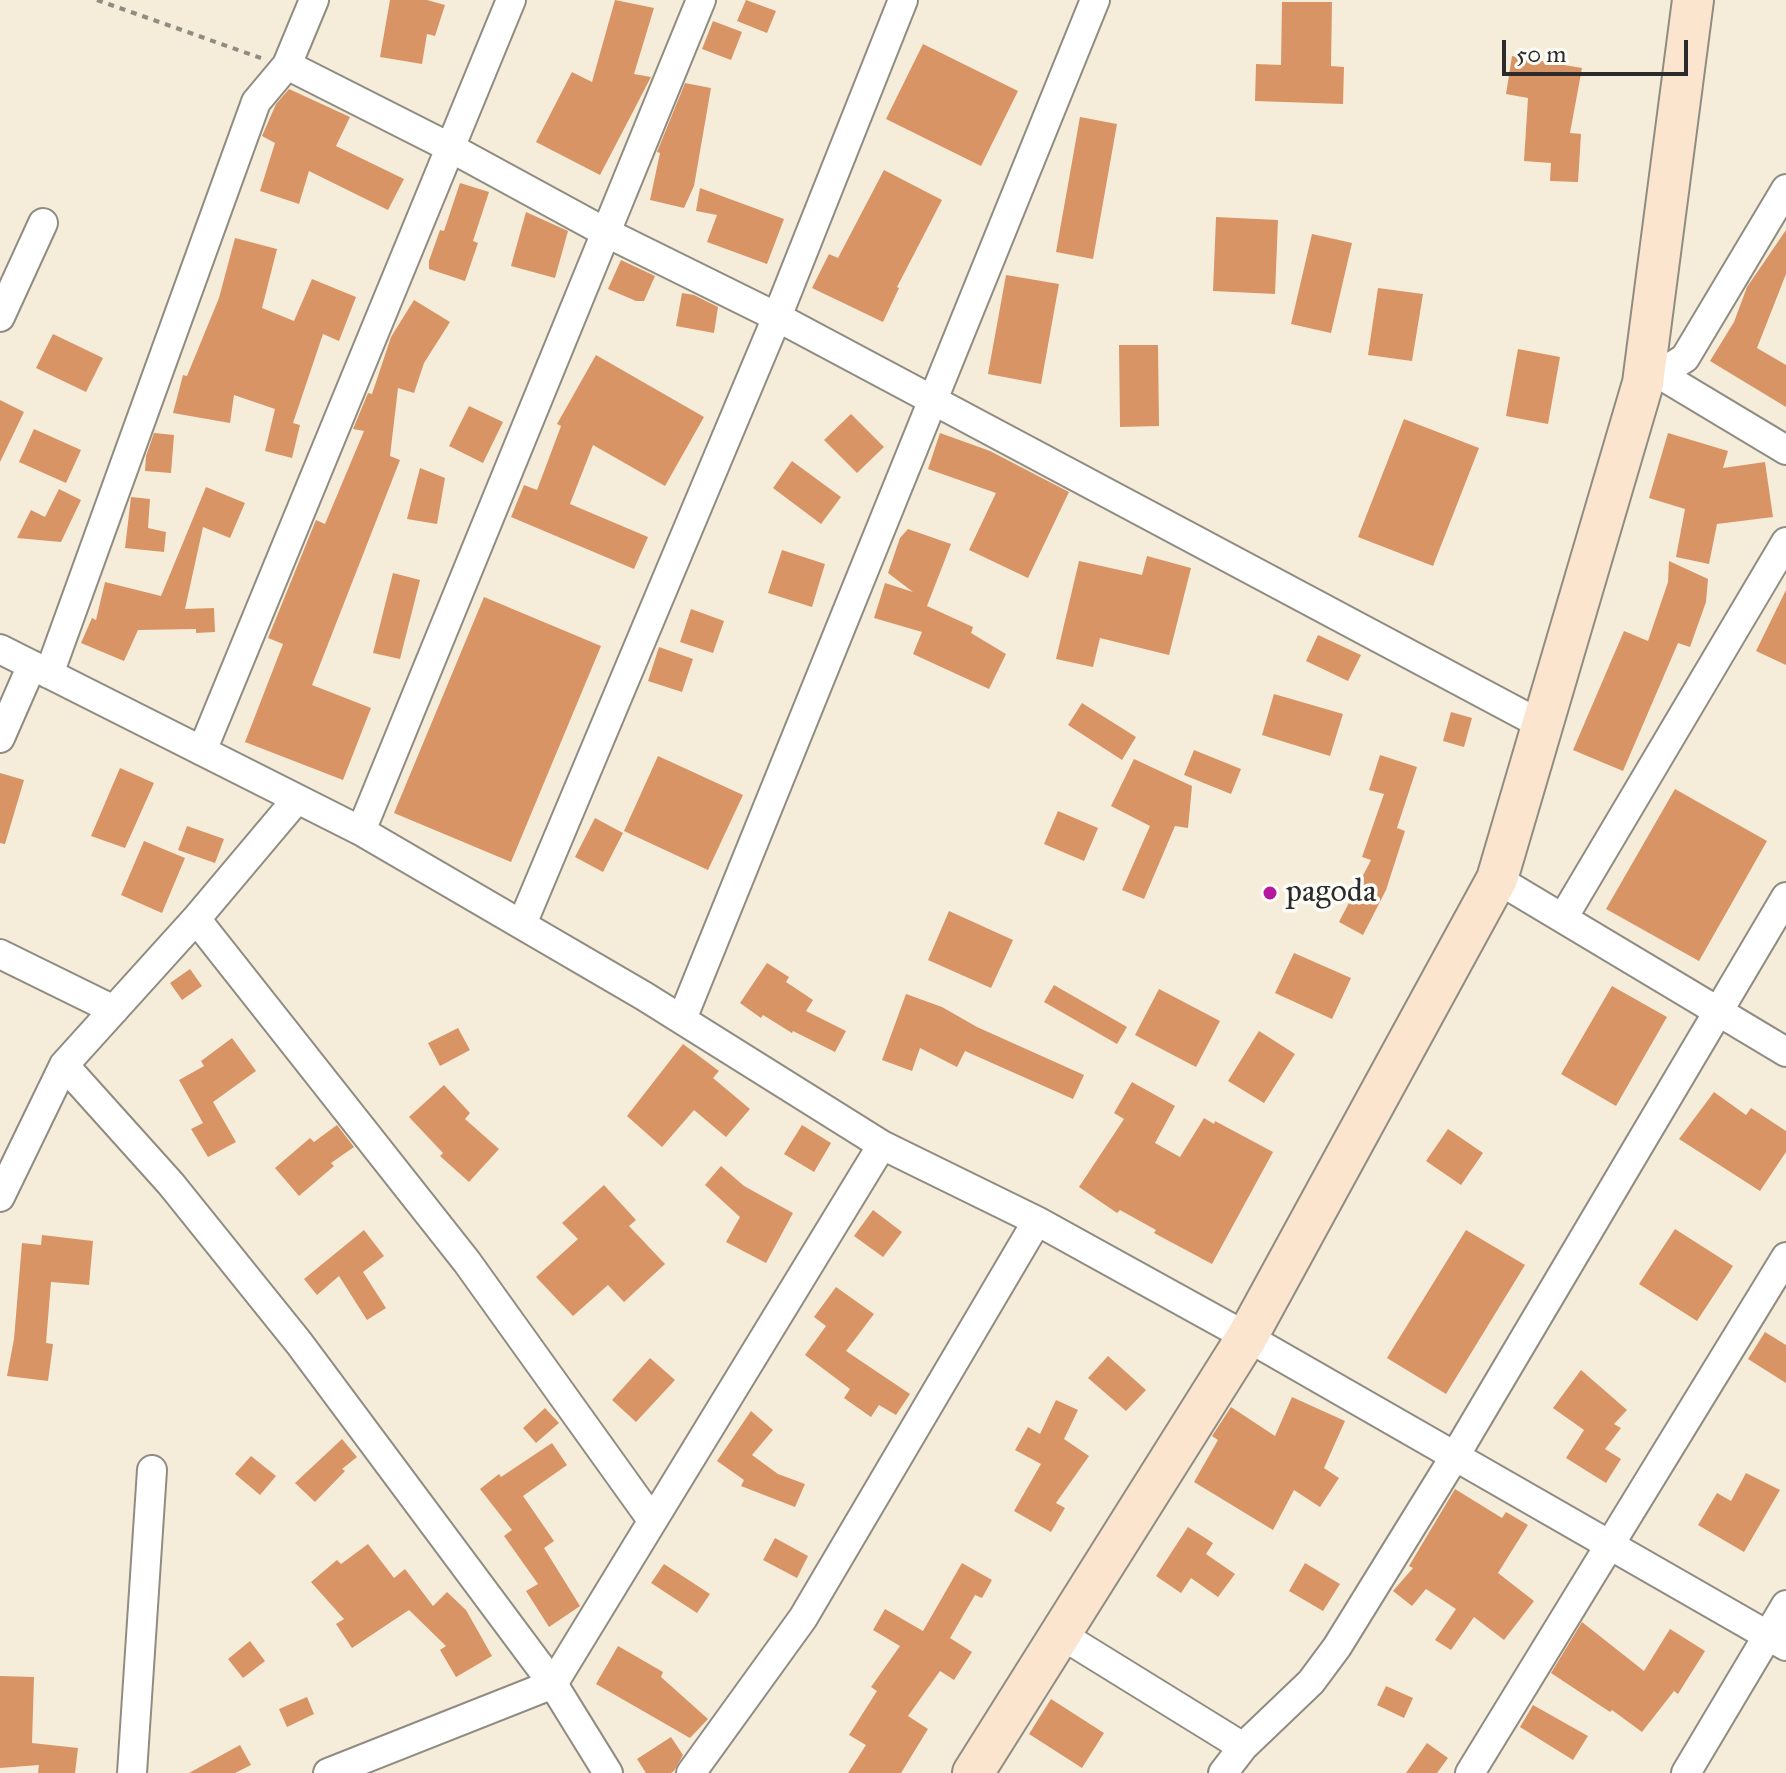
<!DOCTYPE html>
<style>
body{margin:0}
#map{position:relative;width:1786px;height:1773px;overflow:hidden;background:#f5edda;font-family:"IM FELL Great Primer",serif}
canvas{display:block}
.scale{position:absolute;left:1502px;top:40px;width:186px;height:36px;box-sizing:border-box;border:4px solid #2b2b2b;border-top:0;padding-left:10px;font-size:24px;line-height:28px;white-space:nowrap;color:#2b2b2b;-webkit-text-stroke:6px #fdfcf7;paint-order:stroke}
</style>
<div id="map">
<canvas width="1786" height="1773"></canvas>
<div class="scale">50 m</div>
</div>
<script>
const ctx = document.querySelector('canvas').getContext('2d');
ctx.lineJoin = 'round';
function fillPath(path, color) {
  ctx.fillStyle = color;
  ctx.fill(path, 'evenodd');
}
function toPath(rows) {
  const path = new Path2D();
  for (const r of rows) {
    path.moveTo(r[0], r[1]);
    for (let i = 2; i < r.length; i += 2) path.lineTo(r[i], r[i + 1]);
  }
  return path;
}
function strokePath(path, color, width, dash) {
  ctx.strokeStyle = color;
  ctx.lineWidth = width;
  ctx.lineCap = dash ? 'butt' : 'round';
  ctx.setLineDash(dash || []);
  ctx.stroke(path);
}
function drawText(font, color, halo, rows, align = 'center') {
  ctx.font = font + ' "IM FELL Great Primer",serif';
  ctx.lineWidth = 7;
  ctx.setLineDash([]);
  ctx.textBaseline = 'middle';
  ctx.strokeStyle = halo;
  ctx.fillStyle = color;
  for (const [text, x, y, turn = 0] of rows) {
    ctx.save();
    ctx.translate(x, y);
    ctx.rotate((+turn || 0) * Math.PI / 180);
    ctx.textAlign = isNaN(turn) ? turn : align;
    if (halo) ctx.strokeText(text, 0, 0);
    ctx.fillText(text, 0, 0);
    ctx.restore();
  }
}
const building = toPath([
 [390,0,427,0,445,5,435,36,427,34,422,64,380,57],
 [615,0,654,8,634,74,651,77,600,175,536,142,572,72,592,82],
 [746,0,776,11,767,33,737,21],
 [1282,2,1332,2,1331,66,1344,67,1343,104,1255,101,1256,64,1281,65],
 [713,21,742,32,731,60,702,49],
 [923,44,1018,91,981,166,886,119],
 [1512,56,1582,68,1570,133,1581,134,1578,182,1550,181,1551,163,1524,161,1528,98,1506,94],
 [685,83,711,88,694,186,684,208,650,200,660,153,657,152],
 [289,89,350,117,336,146,404,179,388,210,309,171,299,204,260,191,275,143,262,136,276,104],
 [1080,117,1117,124,1093,259,1056,252],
 [884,170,942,200,897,287,899,288,883,322,812,288,829,254,838,258],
 [460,183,489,192,473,241,478,243,465,281,429,269,429,261,440,230,444,231],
 [700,188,784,219,767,264,707,242,717,215,696,211],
 [526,212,568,231,555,278,511,266],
 [1216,217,1278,220,1275,294,1213,291],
 [1786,230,1786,274,1757,348,1786,365,1786,407,1710,361,1734,322,1747,287],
 [1312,234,1352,243,1331,333,1291,324],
 [235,238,277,249,262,308,294,321,312,279,356,297,339,341,323,334,293,423,300,425,292,458,265,451,275,409,234,395,230,423,173,413,183,375,187,376,219,298],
 [621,260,655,276,644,301,636,301,608,289],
 [1006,275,1059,284,1041,384,988,374],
 [1378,288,1423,294,1412,361,1368,355],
 [682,293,694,295,718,307,714,333,676,326],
 [414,300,450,322,424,363,414,393,398,388,390,456,400,460,312,685,371,708,343,780,245,742,283,644,268,638,316,520,325,524,364,431,353,429,368,393,372,394,391,337],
 [53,334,103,358,86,392,36,368],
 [1119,345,1158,345,1159,426,1120,427],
 [1518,349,1560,357,1548,424,1506,416],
 [596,355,704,417,665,486,593,445,570,504,648,537,634,569,511,517,524,485,537,490,561,426,557,424],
 [0,400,24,412,0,462],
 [469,406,503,422,483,463,449,446],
 [851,414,884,447,857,473,824,440],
 [1404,419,1479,448,1433,566,1358,537],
 [34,429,81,450,66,483,19,462],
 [154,433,174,435,171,473,145,471,146,456],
 [940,433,990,451,1069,492,1028,578,969,550,996,493,928,469],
 [1668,433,1728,451,1723,468,1765,462,1773,517,1717,524,1709,564,1676,557,1685,509,1649,498],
 [792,461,841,497,821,524,773,488],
 [420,468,445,478,437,524,407,519],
 [206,487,245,503,230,538,203,527,185,609,214,608,215,632,196,633,196,629,138,630,124,661,81,643,92,618,96,620,105,582,161,596],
 [59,489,81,500,61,542,17,538,31,510,45,517],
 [131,497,150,499,148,528,166,532,164,552,125,548],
 [908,529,951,544,927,606,973,627,971,633,1006,654,989,689,913,654,922,632,874,618,885,583,913,592,888,573,900,538],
 [782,550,825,564,812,607,768,593],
 [1147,556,1191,568,1169,655,1100,638,1093,667,1056,659,1079,561,1142,575],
 [1669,561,1708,579,1706,602,1690,647,1678,643,1623,771,1573,750,1624,631,1648,641,1668,582],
 [393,573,420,580,400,659,373,653],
 [1786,590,1786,665,1756,651],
 [484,597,601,646,511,862,394,813],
 [691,609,724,621,713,653,680,642],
 [1318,635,1361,655,1348,681,1306,661],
 [659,647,693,659,682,692,648,681],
 [1274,694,1343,714,1330,756,1262,735],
 [1082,703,1136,737,1122,760,1068,725],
 [1451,712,1472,718,1464,747,1443,741],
 [1194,750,1241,769,1231,794,1184,775],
 [1380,755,1417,767,1397,828,1405,831,1386,890,1363,935,1339,922,1371,860,1362,857,1384,794,1369,790],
 [658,756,743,795,708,870,624,831],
 [1134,759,1192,786,1188,828,1175,826,1144,899,1122,890,1150,826,1111,806],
 [120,768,154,783,125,848,91,836],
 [0,773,24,780,5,844,0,843],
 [1675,789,1767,841,1699,961,1606,909],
 [1058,811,1098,828,1084,861,1044,844],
 [595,818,623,833,603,872,575,857],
 [187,826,224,839,215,863,178,850],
 [144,841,185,858,162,913,121,895],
 [949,911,1013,940,991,988,928,960],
 [1294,953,1351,978,1332,1019,1275,993],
 [767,963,789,977,786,982,813,1000,806,1011,846,1031,835,1052,793,1031,792,1033,763,1015,761,1018,740,1003],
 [190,969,202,986,182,1000,170,983],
 [1054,985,1127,1027,1117,1044,1044,1002],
 [1612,986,1667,1017,1616,1106,1561,1074],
 [1159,989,1220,1021,1196,1067,1135,1035],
 [906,994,942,1007,977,1027,1084,1075,1073,1099,965,1051,957,1067,920,1048,912,1071,882,1060],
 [458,1028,470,1050,440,1066,428,1043],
 [1259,1031,1295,1054,1264,1103,1228,1081],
 [232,1038,256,1071,213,1102,236,1142,208,1157,191,1129,203,1123,179,1080,204,1066,201,1061],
 [683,1044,719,1071,713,1078,750,1109,726,1137,694,1110,662,1147,627,1116],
 [1132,1082,1175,1106,1155,1143,1180,1157,1204,1118,1214,1124,1215,1121,1273,1152,1212,1264,1154,1233,1156,1230,1120,1210,1117,1213,1079,1187,1124,1119,1114,1113],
 [444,1085,470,1113,465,1119,499,1149,469,1182,440,1156,443,1153,409,1117],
 [1714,1092,1746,1115,1751,1108,1786,1131,1786,1152,1760,1191,1679,1139],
 [337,1125,354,1147,331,1163,334,1166,299,1196,275,1168,310,1138,314,1142],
 [802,1125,831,1143,814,1172,784,1154],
 [1448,1129,1483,1153,1461,1185,1426,1161],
 [721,1166,744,1186,793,1213,766,1263,726,1242,740,1217,705,1185],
 [604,1185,636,1220,629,1226,665,1264,624,1302,608,1285,573,1316,536,1277,578,1239,562,1223],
 [873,1210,902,1232,883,1257,854,1236],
 [1675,1229,1733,1266,1697,1321,1639,1284],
 [364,1230,384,1256,363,1272,386,1308,367,1320,339,1276,317,1295,304,1279],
 [1466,1230,1525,1265,1446,1394,1387,1358],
 [42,1235,93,1241,89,1285,51,1282,46,1343,53,1344,48,1381,7,1376,14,1339,22,1243,41,1245],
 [836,1287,874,1314,846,1351,910,1394,896,1415,879,1405,871,1417,844,1398,850,1389,805,1355,826,1326,814,1317],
 [1765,1332,1786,1345,1786,1383,1748,1359],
 [1108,1356,1146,1390,1126,1411,1088,1378],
 [650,1358,675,1380,636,1422,612,1400],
 [1581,1370,1627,1410,1614,1424,1621,1428,1605,1449,1621,1459,1606,1483,1566,1458,1584,1430,1553,1408],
 [1292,1397,1345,1421,1324,1468,1339,1478,1320,1507,1294,1490,1273,1530,1194,1482,1218,1440,1212,1436,1231,1407,1275,1436],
 [1056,1400,1078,1410,1064,1439,1089,1456,1056,1503,1065,1508,1051,1532,1014,1511,1041,1464,1015,1450,1028,1427,1040,1434],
 [545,1408,559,1423,536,1443,523,1428],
 [751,1411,773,1430,752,1455,778,1474,805,1484,795,1507,741,1486,744,1480,717,1461],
 [342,1439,357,1457,342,1469,345,1471,315,1502,295,1483],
 [552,1443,567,1465,523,1496,554,1541,544,1548,580,1606,549,1627,526,1591,538,1584,504,1536,512,1530,480,1489,499,1474,501,1477],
 [251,1456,276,1476,260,1495,235,1474],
 [1746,1473,1780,1490,1744,1552,1698,1525,1717,1493,1731,1501],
 [1455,1489,1502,1518,1506,1512,1528,1525,1498,1573,1534,1601,1504,1640,1474,1617,1451,1650,1435,1640,1456,1609,1426,1589,1412,1606,1393,1591,1413,1568,1409,1566],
 [1188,1527,1213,1543,1206,1554,1235,1574,1218,1597,1191,1578,1181,1593,1156,1576],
 [775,1538,808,1556,797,1578,763,1560],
 [368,1544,394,1578,405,1569,433,1606,447,1592,466,1610,492,1656,456,1677,440,1650,446,1646,409,1610,352,1648,336,1624,344,1619,311,1582,337,1560,341,1564],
 [962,1563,992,1580,982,1598,975,1595,950,1638,972,1652,954,1680,940,1671,908,1716,928,1729,901,1773,848,1773,866,1745,849,1735,877,1691,871,1687,900,1646,873,1630,885,1609,923,1631],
 [1305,1563,1340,1584,1323,1611,1289,1591],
 [664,1564,710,1594,697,1613,651,1583],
 [1582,1622,1644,1671,1670,1629,1705,1651,1678,1694,1674,1691,1642,1732,1612,1710,1610,1712,1551,1673],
 [250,1641,265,1661,243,1678,228,1659],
 [618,1646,663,1672,661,1677,708,1719,690,1738,596,1684],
 [0,1676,34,1677,32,1743,78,1748,75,1773,38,1773,39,1765,0,1768],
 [1386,1686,1413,1698,1404,1718,1377,1705],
 [307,1697,314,1714,287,1727,279,1709],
 [1051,1699,1104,1733,1082,1768,1029,1734],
 [1533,1705,1588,1736,1573,1760,1520,1727],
 [671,1737,683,1755,674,1771,671,1773,646,1773,637,1759],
 [1427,1743,1448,1758,1437,1773,1406,1773],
 [240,1745,251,1765,235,1773,189,1773]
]);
const path = toPath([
 [97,0,261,58]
]);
const street = toPath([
 [287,65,449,147,605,232,777,317,1542,725],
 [0,317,43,223],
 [1646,366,1671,367,1685,358,1786,189],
 [1646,366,1786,450],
 [0,649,361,831,644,996,882,1145,1037,1221,1247,1337,1786,1646],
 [49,674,256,102,287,65,314,0],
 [0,738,32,665],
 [202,751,511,0],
 [361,831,701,0],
 [1497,879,1786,1052],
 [1563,918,1786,542],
 [196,919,467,1262,652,1520],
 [522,924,777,317,903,0],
 [0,954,114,1010],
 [682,1019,1095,0],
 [64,1065,171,1184,299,1343,553,1684,608,1773],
 [0,1197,64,1065,196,919,297,799],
 [1060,1634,1243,1747],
 [132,1773,152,1470],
 [328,1773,553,1684,882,1145],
 [691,1773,803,1618,1037,1221],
 [1223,1773,1243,1747,1311,1682,1337,1647,1455,1456,1786,897],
 [1470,1773,1786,1257],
 [1686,1773,1786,1605]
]);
const secondary = toPath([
 [973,1773,1247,1337,1497,879,1643,383,1693,0]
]);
const markers = [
 [1270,893,8,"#b5179e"]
];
const poiNames = [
 ["pagoda",1286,893]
];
fillPath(building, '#d99465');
strokePath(street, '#908c82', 32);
strokePath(secondary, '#908c82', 44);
strokePath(path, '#908c82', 4, [6, 6]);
strokePath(street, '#fff', 28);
strokePath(secondary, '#fbe5cf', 40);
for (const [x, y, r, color] of markers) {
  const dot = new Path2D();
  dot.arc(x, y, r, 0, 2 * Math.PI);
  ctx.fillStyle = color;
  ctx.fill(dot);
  strokePath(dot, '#fdfcf7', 3);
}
drawText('32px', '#2b2b2b', '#fdfcf7', poiNames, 'left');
</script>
